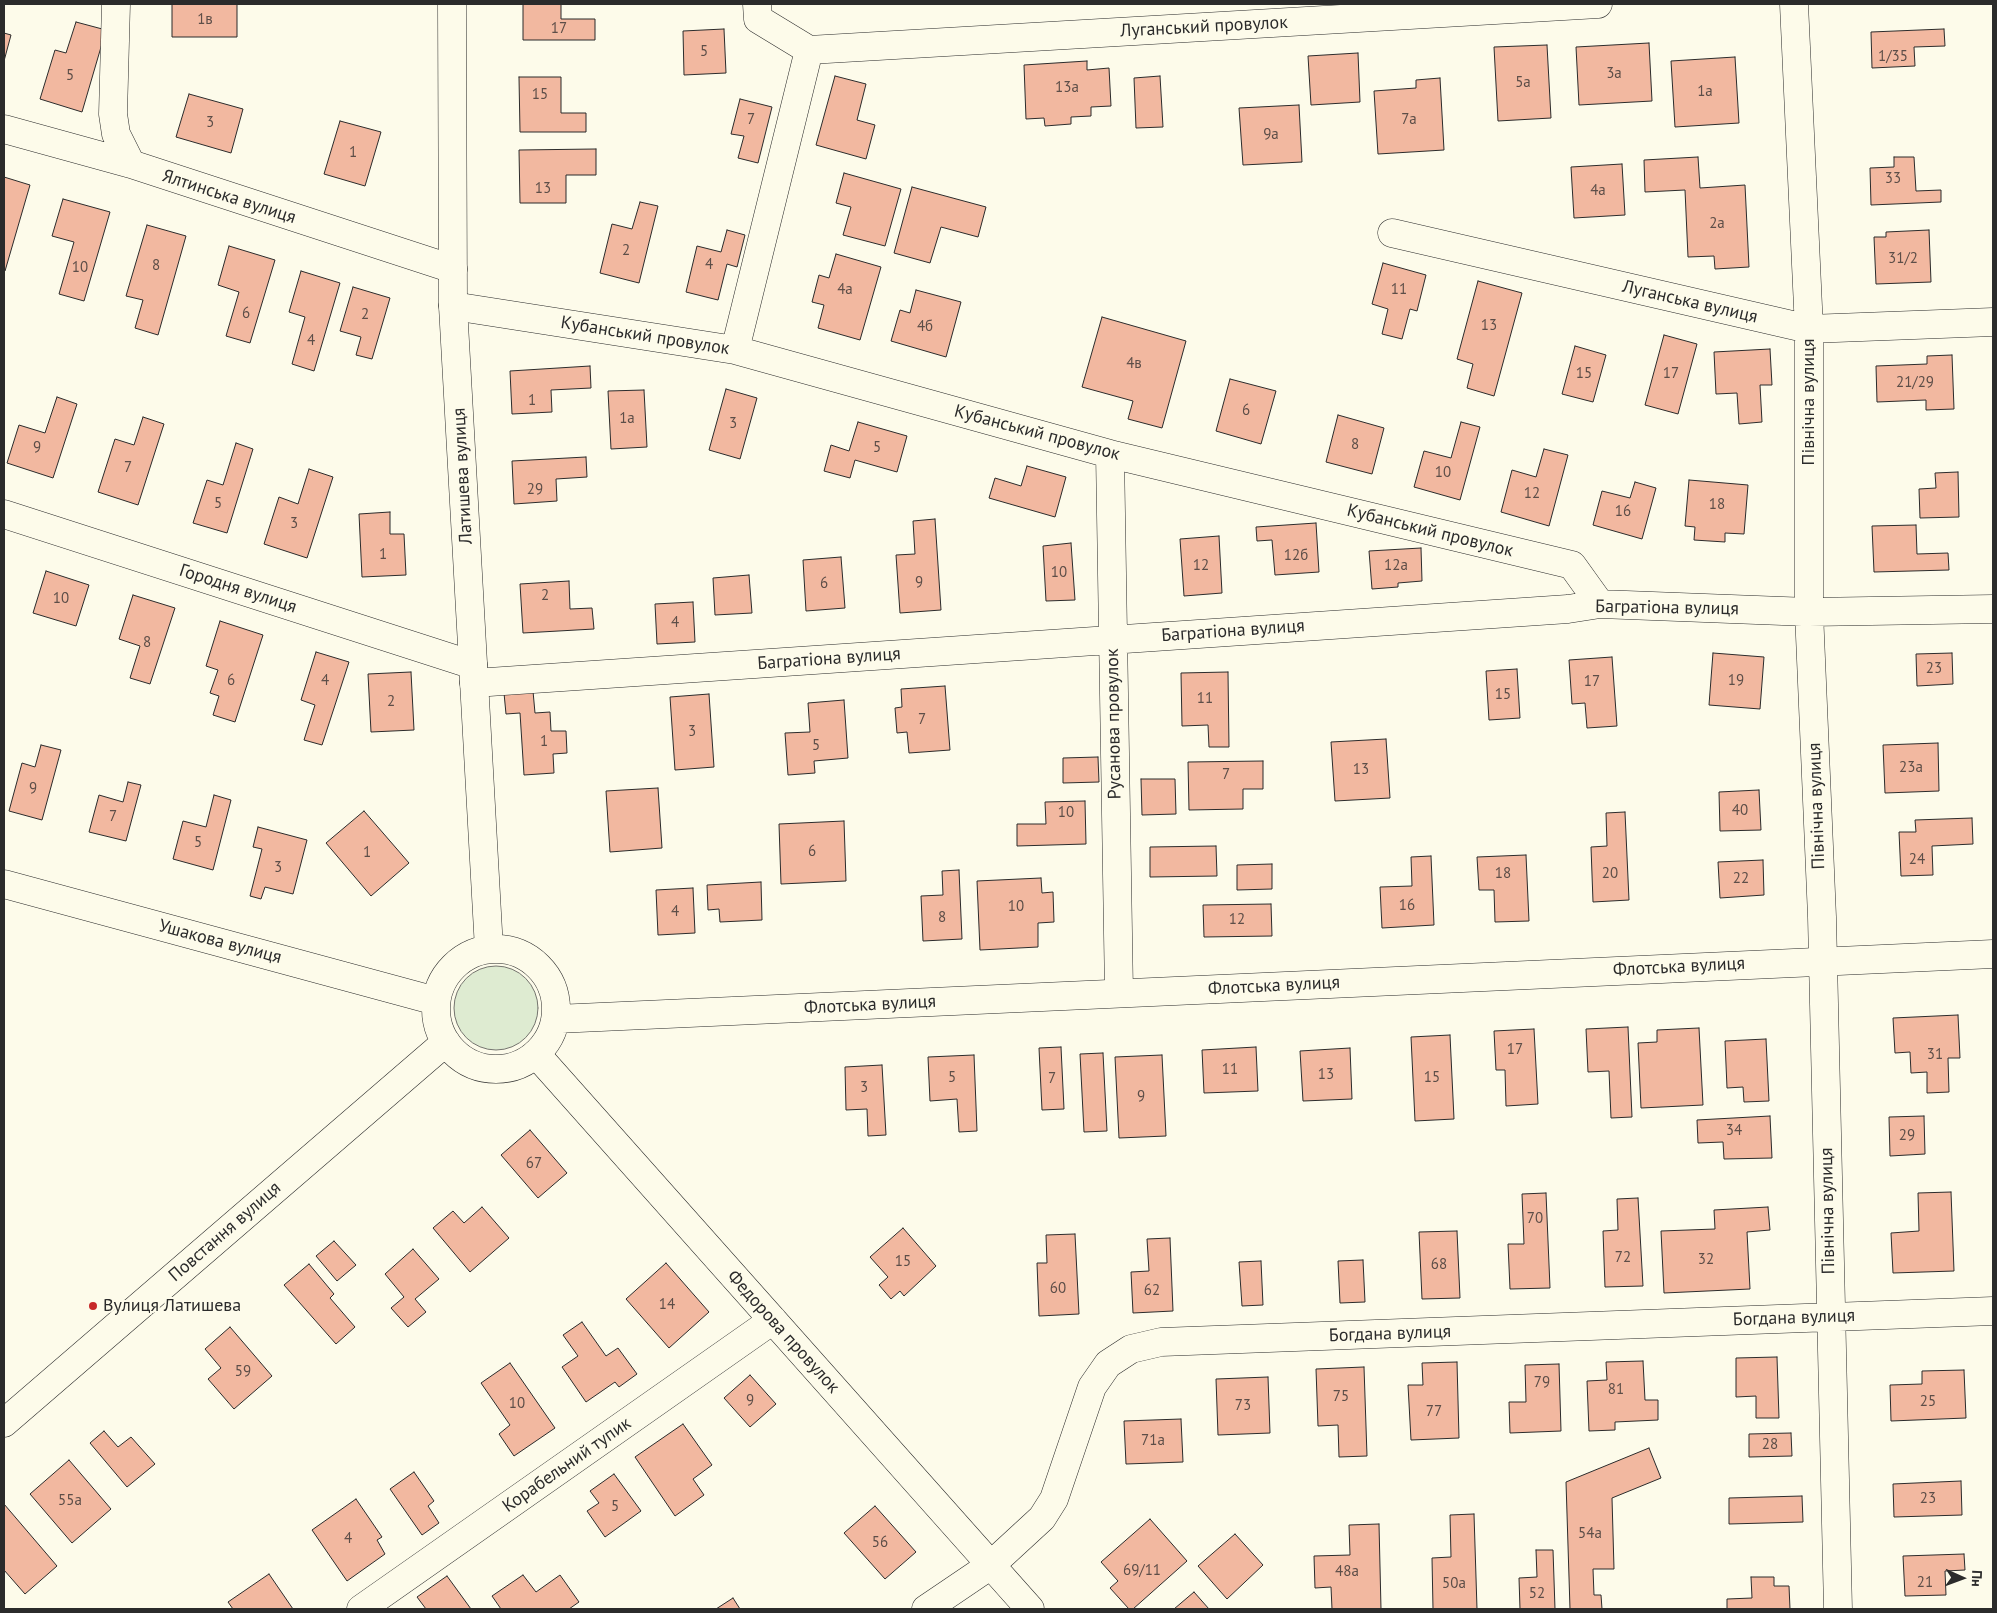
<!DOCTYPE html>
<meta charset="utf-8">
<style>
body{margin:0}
#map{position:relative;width:1997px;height:1613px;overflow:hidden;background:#fdfbea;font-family:"PT Sans",sans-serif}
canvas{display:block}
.frame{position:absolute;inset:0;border:5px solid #2b2b2b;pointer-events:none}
.north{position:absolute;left:1937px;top:1553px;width:50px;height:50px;-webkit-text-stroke:4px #fdfbea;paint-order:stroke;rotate:92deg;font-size:14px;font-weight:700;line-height:20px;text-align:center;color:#2b2b2b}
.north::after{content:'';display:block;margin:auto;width:18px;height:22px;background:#2b2b2b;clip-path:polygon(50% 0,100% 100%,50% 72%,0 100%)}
</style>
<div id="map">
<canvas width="1997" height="1613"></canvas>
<div class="frame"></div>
<div class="north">Пн</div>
</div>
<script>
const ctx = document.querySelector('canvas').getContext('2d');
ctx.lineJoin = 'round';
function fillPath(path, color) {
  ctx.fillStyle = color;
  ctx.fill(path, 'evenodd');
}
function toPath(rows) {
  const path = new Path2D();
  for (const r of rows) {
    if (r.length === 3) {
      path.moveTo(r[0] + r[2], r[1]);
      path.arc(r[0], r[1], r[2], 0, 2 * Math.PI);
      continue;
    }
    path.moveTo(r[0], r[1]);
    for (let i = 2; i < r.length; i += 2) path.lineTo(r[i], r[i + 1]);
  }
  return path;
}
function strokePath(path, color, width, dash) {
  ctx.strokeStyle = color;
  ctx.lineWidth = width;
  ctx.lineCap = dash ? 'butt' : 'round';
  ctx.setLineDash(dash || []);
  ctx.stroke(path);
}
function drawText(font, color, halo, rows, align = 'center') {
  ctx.font = font + ' "PT Sans",sans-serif';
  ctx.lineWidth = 4;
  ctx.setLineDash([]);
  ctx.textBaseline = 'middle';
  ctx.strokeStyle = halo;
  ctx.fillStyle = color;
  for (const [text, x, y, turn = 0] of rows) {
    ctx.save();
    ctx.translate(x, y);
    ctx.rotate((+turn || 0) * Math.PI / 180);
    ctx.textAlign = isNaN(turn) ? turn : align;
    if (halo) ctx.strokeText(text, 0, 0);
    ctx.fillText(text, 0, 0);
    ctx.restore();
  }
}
const green = toPath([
 [496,1008,42]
]);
const building = toPath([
 [172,4,237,4,237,37,172,37,172,4],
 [523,4,561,4,561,19,595,19,595,40,523,40,523,4],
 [76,22,106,30,82,112,40,99,55,50,66,53,76,22],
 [724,29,726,73,684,75,683,31,724,29],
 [1944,29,1945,46,1914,47,1915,66,1872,68,1871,32,1944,29],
 [4,33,11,35,4,61,4,33],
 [1649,43,1652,101,1579,105,1576,47,1649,43],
 [1547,45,1551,118,1498,121,1494,47,1547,45],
 [1358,53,1360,102,1311,105,1308,56,1358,53],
 [1735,57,1739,123,1675,127,1671,61,1735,57],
 [1087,61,1087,70,1109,68,1111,106,1091,107,1091,116,1071,117,1071,124,1045,126,1044,118,1026,119,1024,65,1087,61],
 [835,76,866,84,857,120,875,125,866,159,816,145,835,76],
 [1160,76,1163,127,1136,128,1134,78,1160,76],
 [519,77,561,77,561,113,586,113,586,132,520,132,519,77],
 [1440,78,1444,150,1378,154,1374,91,1416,88,1416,80,1440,78],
 [189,94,243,109,231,153,176,137,189,94],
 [740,99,772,107,758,163,738,158,744,136,731,134,740,99],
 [1299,105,1302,162,1243,165,1239,108,1299,105],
 [340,121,381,132,365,186,324,174,340,121],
 [596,149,596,175,566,175,566,203,520,203,519,150,596,149],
 [1698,157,1700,188,1745,185,1749,267,1715,269,1714,256,1688,257,1685,190,1645,192,1644,160,1698,157],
 [1894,157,1914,157,1916,191,1941,190,1941,202,1871,205,1870,168,1894,167,1894,157],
 [1622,164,1625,215,1574,218,1571,167,1622,164],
 [844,173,901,189,885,246,843,235,851,207,836,203,844,173],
 [4,177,30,185,5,271,4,270,4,177],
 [912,187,986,207,978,237,941,227,930,263,894,253,912,187],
 [63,199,110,212,84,301,59,294,74,242,52,236,63,199],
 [640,202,658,206,639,283,600,273,612,224,632,229,640,202],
 [147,225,186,236,158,335,135,328,143,300,126,296,147,225],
 [727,230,745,235,737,267,727,264,718,300,686,292,697,246,721,252,727,230],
 [1929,230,1931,282,1876,284,1874,237,1886,237,1886,232,1929,230],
 [229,246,275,260,250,343,226,336,239,292,218,285,229,246],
 [836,254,881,267,860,340,818,328,824,305,812,302,819,275,829,278,836,254],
 [1383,263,1426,275,1417,311,1410,309,1402,339,1382,334,1388,309,1372,304,1383,263],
 [301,271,340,283,314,371,292,364,305,317,289,312,301,271],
 [1478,281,1522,293,1494,396,1467,388,1473,364,1457,359,1478,281],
 [353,287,390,298,372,359,356,355,361,337,340,331,353,287],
 [916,290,961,302,946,357,891,341,900,310,910,313,916,290],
 [1102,317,1186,341,1162,428,1128,419,1133,401,1082,387,1102,317],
 [1664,335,1697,344,1678,414,1645,405,1664,335],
 [1575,346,1606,355,1593,402,1562,394,1575,346],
 [1770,349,1772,385,1760,385,1762,422,1739,424,1737,393,1716,394,1714,352,1770,349],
 [1952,355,1954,409,1926,410,1926,400,1877,402,1876,366,1927,364,1927,356,1952,355],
 [590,366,591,388,551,390,552,412,512,414,510,371,590,366],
 [1230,379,1276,391,1261,444,1216,431,1230,379],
 [726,389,757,398,740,459,709,450,726,389],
 [644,390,647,447,611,449,608,391,644,390],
 [57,397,77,404,53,478,7,463,19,425,45,433,57,397],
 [1338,415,1384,428,1372,474,1326,462,1338,415],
 [143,417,164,424,138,505,98,492,115,439,134,445,143,417],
 [858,422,907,436,897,472,855,460,850,478,824,471,831,445,849,451,858,422],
 [1461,422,1480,427,1460,500,1414,487,1424,451,1451,458,1461,422],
 [236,443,253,449,227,533,193,523,207,480,223,485,236,443],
 [1544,449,1568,455,1549,526,1501,512,1512,470,1536,477,1544,449],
 [586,457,587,477,556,479,557,501,514,504,512,461,586,457],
 [1027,466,1066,477,1055,517,989,498,995,478,1021,486,1027,466],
 [309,469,333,477,307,558,264,544,279,497,298,504,309,469],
 [1958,472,1959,517,1920,518,1919,489,1936,488,1935,473,1958,472],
 [1689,480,1748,485,1744,534,1725,533,1725,542,1694,540,1695,527,1685,526,1689,480],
 [1635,482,1656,488,1642,539,1593,525,1602,491,1630,498,1635,482],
 [390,512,390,534,404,534,406,575,362,577,359,514,390,512],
 [935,519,941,610,900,613,896,555,915,554,913,521,935,519],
 [1316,523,1319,572,1275,575,1272,540,1257,541,1256,527,1316,523],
 [1916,525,1917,554,1948,553,1949,570,1874,572,1872,526,1916,525],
 [1219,536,1222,593,1184,596,1180,539,1219,536],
 [1071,543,1075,600,1046,601,1043,546,1071,543],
 [1421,548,1422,581,1398,583,1398,587,1372,589,1369,551,1421,548],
 [841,557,845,608,806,611,803,560,841,557],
 [46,571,89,585,76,626,33,613,46,571],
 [749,575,752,613,715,615,713,578,749,575],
 [569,581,570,609,592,608,594,629,523,633,520,584,569,581],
 [133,595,175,608,150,684,130,678,140,646,119,639,133,595],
 [693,602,695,642,657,644,655,604,693,602],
 [220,621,263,635,235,722,213,715,219,696,210,693,218,670,206,666,220,621],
 [316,652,349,662,322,745,304,740,315,705,301,700,316,652],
 [1713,653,1764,657,1760,709,1709,705,1713,653],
 [1952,653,1953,684,1917,686,1916,654,1952,653],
 [1612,657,1617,726,1587,728,1585,703,1572,704,1569,660,1612,657],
 [1517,669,1520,718,1489,720,1486,671,1517,669],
 [411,672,414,730,371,732,368,674,411,672],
 [1228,672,1229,747,1209,747,1208,725,1182,726,1181,673,1228,672],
 [945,686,950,750,909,753,907,732,897,733,895,708,902,707,901,689,945,686],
 [533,691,535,713,550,712,551,731,566,731,567,753,553,754,554,773,524,775,520,713,506,714,504,693,533,691],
 [709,694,714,767,675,770,670,697,709,694],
 [844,700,848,758,814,761,815,773,788,775,785,733,810,732,808,703,844,700],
 [1386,739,1390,798,1335,801,1331,742,1386,739],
 [1938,743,1939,791,1885,793,1883,745,1938,743],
 [41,745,61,750,42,820,9,811,22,763,35,767,41,745],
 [1098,757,1099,782,1063,783,1063,758,1098,757],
 [1263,761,1263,789,1243,789,1243,809,1189,810,1188,762,1263,761],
 [1141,779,1175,779,1176,814,1142,815,1141,779],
 [128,782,141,785,126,841,89,832,99,795,123,802,128,782],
 [658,788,662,848,610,852,606,791,658,788],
 [1759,790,1761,830,1720,831,1719,792,1759,790],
 [214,795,231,800,213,870,173,859,183,821,206,827,214,795],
 [1085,801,1086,844,1017,846,1017,824,1046,824,1045,802,1085,801],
 [364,811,409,863,371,896,326,843,364,811],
 [1625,812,1629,900,1593,902,1591,847,1607,846,1606,813,1625,812],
 [1972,818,1973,844,1932,846,1933,875,1901,876,1899,832,1916,832,1915,820,1972,818],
 [844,821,846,881,781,884,779,824,844,821],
 [258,827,307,840,293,894,265,887,261,899,250,896,262,849,253,847,258,827],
 [1216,846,1217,876,1150,877,1150,847,1216,846],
 [1526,855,1529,921,1495,922,1494,890,1479,890,1477,857,1526,855],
 [1431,856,1434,925,1382,928,1380,887,1412,886,1411,857,1431,856],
 [1763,860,1764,895,1720,898,1718,862,1763,860],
 [1272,864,1272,889,1237,890,1237,865,1272,864],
 [959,870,962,939,923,941,921,896,943,895,942,871,959,870],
 [1041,878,1042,893,1053,892,1054,922,1038,923,1038,947,980,950,977,881,1041,878],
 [761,882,762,920,720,922,719,909,708,910,707,885,761,882],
 [693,888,695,933,658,935,656,890,693,888],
 [1271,904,1272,936,1204,937,1203,905,1271,904],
 [1958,1015,1960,1058,1948,1058,1949,1092,1927,1093,1927,1072,1911,1073,1910,1052,1895,1053,1893,1018,1958,1015],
 [1628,1027,1632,1117,1611,1118,1609,1071,1588,1072,1586,1029,1628,1027],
 [1699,1028,1703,1105,1641,1108,1638,1043,1657,1042,1657,1030,1699,1028],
 [1534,1029,1538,1104,1506,1106,1505,1070,1496,1070,1494,1031,1534,1029],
 [1450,1035,1454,1119,1415,1121,1411,1037,1450,1035],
 [1766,1039,1769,1101,1744,1102,1743,1087,1727,1088,1725,1041,1766,1039],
 [1061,1047,1064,1109,1042,1110,1039,1048,1061,1047],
 [1256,1047,1258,1091,1204,1093,1202,1050,1256,1047],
 [1350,1048,1352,1099,1303,1101,1300,1051,1350,1048],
 [1103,1053,1107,1131,1084,1132,1080,1054,1103,1053],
 [974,1055,977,1131,959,1132,957,1099,930,1101,928,1057,974,1055],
 [1162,1055,1166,1136,1119,1138,1115,1057,1162,1055],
 [882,1065,886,1135,868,1136,867,1109,846,1110,845,1067,882,1065],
 [1770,1116,1772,1158,1724,1159,1723,1142,1698,1143,1697,1120,1770,1116],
 [1924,1116,1925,1154,1890,1156,1889,1117,1924,1116],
 [530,1130,567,1173,538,1198,501,1155,530,1130],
 [1951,1192,1954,1271,1893,1273,1891,1233,1919,1231,1918,1193,1951,1192],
 [1546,1193,1550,1288,1510,1289,1508,1244,1524,1244,1522,1194,1546,1193],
 [1638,1198,1643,1286,1605,1287,1603,1231,1618,1230,1617,1199,1638,1198],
 [482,1207,509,1238,470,1272,433,1228,453,1211,464,1223,482,1207],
 [1768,1207,1770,1230,1747,1232,1750,1289,1664,1293,1661,1231,1715,1229,1714,1210,1768,1207],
 [903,1228,936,1266,904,1296,900,1291,891,1299,879,1285,888,1277,870,1257,903,1228],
 [1457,1231,1460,1298,1422,1299,1419,1232,1457,1231],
 [1075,1234,1079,1314,1039,1316,1037,1263,1047,1263,1046,1235,1075,1234],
 [1170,1238,1173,1311,1133,1313,1131,1272,1149,1271,1147,1239,1170,1238],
 [334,1241,356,1265,337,1281,316,1256,334,1241],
 [413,1249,439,1279,415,1299,426,1312,408,1327,391,1308,404,1297,385,1274,413,1249],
 [1363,1260,1365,1302,1340,1303,1338,1261,1363,1260],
 [1261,1261,1263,1305,1242,1306,1239,1262,1261,1261],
 [666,1263,709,1312,669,1348,626,1299,666,1263],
 [309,1264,334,1294,330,1298,355,1327,336,1344,284,1285,309,1264],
 [582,1322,606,1356,618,1348,637,1374,619,1387,615,1382,586,1402,562,1367,578,1356,563,1335,582,1322],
 [230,1327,272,1376,234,1409,208,1379,221,1368,205,1349,230,1327],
 [1777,1357,1779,1418,1756,1418,1756,1396,1736,1397,1736,1358,1777,1357],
 [1643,1361,1645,1400,1658,1400,1658,1420,1615,1422,1615,1430,1589,1431,1587,1381,1607,1380,1606,1362,1643,1361],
 [1457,1362,1459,1438,1411,1440,1408,1385,1423,1385,1422,1363,1457,1362],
 [510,1363,555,1428,514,1456,499,1434,510,1425,481,1383,510,1363],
 [1559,1364,1561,1431,1510,1433,1509,1402,1526,1402,1525,1365,1559,1364],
 [1364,1367,1367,1456,1339,1457,1338,1425,1318,1426,1316,1369,1364,1367],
 [1964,1370,1966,1418,1891,1421,1890,1385,1922,1384,1922,1371,1964,1370],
 [750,1375,776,1404,750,1427,724,1398,750,1375],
 [1268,1377,1270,1433,1218,1435,1216,1379,1268,1377],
 [1181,1419,1183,1462,1126,1464,1124,1421,1181,1419],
 [683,1424,712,1465,693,1479,704,1495,675,1516,635,1457,683,1424],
 [104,1431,118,1447,131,1437,155,1464,127,1487,90,1443,104,1431],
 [1791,1433,1792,1456,1749,1457,1749,1434,1791,1433],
 [1649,1448,1661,1478,1612,1498,1614,1569,1593,1569,1594,1595,1601,1595,1602,1609,1570,1609,1566,1482,1649,1448],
 [69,1460,111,1509,72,1543,30,1494,69,1460],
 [414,1472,434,1501,428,1506,439,1523,422,1535,390,1489,414,1472],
 [614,1474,641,1511,605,1537,587,1511,599,1503,590,1491,614,1474],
 [1961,1481,1962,1515,1894,1517,1893,1484,1961,1481],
 [1802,1496,1803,1522,1729,1524,1729,1498,1802,1496],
 [356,1499,382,1537,377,1540,385,1554,347,1581,312,1530,356,1499],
 [4,1504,57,1566,25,1594,4,1570,4,1504],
 [875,1506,916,1552,885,1579,844,1533,875,1506],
 [1474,1514,1477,1609,1433,1609,1432,1558,1451,1557,1450,1515,1474,1514],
 [1150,1519,1187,1561,1133,1609,1129,1609,1110,1588,1118,1581,1101,1562,1150,1519],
 [1379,1524,1381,1609,1332,1609,1331,1587,1315,1588,1314,1556,1350,1555,1349,1525,1379,1524],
 [1235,1534,1263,1565,1227,1599,1198,1566,1235,1534],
 [1536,1550,1553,1550,1555,1609,1520,1609,1519,1578,1537,1577,1536,1550],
 [1964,1554,1965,1570,1945,1571,1946,1595,1905,1596,1903,1556,1964,1554],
 [269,1574,293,1609,233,1609,228,1602,269,1574],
 [523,1575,536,1592,560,1575,579,1602,569,1609,501,1609,492,1596,523,1575],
 [447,1576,471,1609,426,1609,417,1597,447,1576],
 [1751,1577,1774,1577,1774,1586,1789,1586,1790,1609,1727,1609,1727,1599,1752,1598,1751,1577],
 [1194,1592,1209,1609,1174,1609,1194,1592],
 [733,1598,740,1609,716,1609,733,1598]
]);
const street = toPath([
 [116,4,113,114,116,134,131,164],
 [757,4,758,19,809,50],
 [1794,4,1809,329,1809,612,1822,917,1838,1609],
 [809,50,1598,4],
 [4,129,131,164,453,269],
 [1392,233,1809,329,1993,322],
 [453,306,735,350,1110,454,1572,565,1600,604],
 [735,350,809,50],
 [1110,454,1119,993],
 [4,514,473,665],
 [474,683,1568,609,1600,604,1809,612,1993,609],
 [536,1054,1030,1609],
 [361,1609,773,1320],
 [926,1609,991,1565,1042,1518,1054,1499,1092,1387,1108,1364,1131,1349,1161,1342,1993,1311]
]);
const secondary = toPath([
 [452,4,453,306,489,949],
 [4,884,436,1001],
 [496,1009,60],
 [556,1019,1993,954],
 [4,1423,446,1042]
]);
const markers = [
 [93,1306,5,"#c62828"]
];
const numberNames = [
 ["1в",205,20],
 ["17",559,29],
 ["5",704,52],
 ["1/35",1893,57],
 ["3а",1614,74],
 ["5",70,76],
 ["5а",1523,83],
 ["13а",1067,88],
 ["1а",1705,92],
 ["15",540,95],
 ["7",751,120],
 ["7а",1409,120],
 ["3",210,123],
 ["9а",1271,135],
 ["1",353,153],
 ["33",1893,179],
 ["13",543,189],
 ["4а",1598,191],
 ["2а",1717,224],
 ["2",626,251],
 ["31/2",1903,259],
 ["4",709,265],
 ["8",156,266],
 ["10",80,268],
 ["4а",845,290],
 ["11",1399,290],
 ["6",246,314],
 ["2",365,315],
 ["13",1489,326],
 ["4б",925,327],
 ["4",311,341],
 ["4в",1134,364],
 ["15",1584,374],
 ["17",1671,374],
 ["21/29",1915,383],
 ["1",532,401],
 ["6",1246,411],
 ["1а",627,419],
 ["3",733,424],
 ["8",1355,445],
 ["9",37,448],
 ["5",877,448],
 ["7",128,468],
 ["10",1443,473],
 ["29",535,490],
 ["12",1532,494],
 ["5",218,504],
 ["18",1717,505],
 ["16",1623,512],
 ["3",294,524],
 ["1",383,555],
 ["12б",1296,556],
 ["12",1201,566],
 ["12а",1396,566],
 ["10",1059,573],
 ["9",919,583],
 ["6",824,584],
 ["2",545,596],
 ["10",61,599],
 ["4",675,623],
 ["8",147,643],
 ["23",1934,669],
 ["6",231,681],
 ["4",325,681],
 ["19",1736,681],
 ["17",1592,682],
 ["15",1503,695],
 ["11",1205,699],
 ["2",391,702],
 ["7",922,720],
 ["3",692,732],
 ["1",544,742],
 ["5",816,746],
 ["23а",1911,768],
 ["13",1361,770],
 ["7",1226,775],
 ["9",33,789],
 ["40",1740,811],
 ["10",1066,813],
 ["7",113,817],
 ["5",198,843],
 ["6",812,852],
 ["1",367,853],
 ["24",1917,860],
 ["3",278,868],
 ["18",1503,874],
 ["20",1610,874],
 ["22",1741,879],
 ["16",1407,906],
 ["10",1016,907],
 ["4",675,912],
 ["8",942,918],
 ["12",1237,920],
 ["17",1515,1050],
 ["31",1935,1055],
 ["11",1230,1070],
 ["13",1326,1075],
 ["5",952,1078],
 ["15",1432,1078],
 ["7",1052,1079],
 ["3",864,1088],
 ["9",1141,1097],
 ["34",1734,1131],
 ["29",1907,1136],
 ["67",534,1164],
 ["70",1535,1219],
 ["72",1623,1258],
 ["32",1706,1260],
 ["15",903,1262],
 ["68",1439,1265],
 ["60",1058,1289],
 ["62",1152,1291],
 ["14",667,1305],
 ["59",243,1372],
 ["79",1542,1383],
 ["81",1616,1390],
 ["75",1341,1397],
 ["9",750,1401],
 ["25",1928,1402],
 ["10",517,1404],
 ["73",1243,1406],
 ["77",1434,1412],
 ["71а",1153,1441],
 ["28",1770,1445],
 ["23",1928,1499],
 ["55а",70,1501],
 ["5",615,1507],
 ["54а",1590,1534],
 ["4",348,1539],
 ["56",880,1543],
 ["69/11",1142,1571],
 ["48а",1347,1572],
 ["21",1925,1583],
 ["50а",1454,1584],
 ["52",1537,1594]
];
const streetNames = [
 ["Луганський провулок",1204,27,-3],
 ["Ялтинська вулиця",229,197,18],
 ["Луганська вулиця",1690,302,13],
 ["Кубанський провулок",645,336,9],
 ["Північна вулиця",1809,402,-90],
 ["Кубанський провулок",1037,433,15],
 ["Латишева вулиця",463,476,-93],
 ["Кубанський провулок",1430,531,14],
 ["Городня вулиця",238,589,18],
 ["Багратіона вулиця",1667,608,1],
 ["Багратіона вулиця",1233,631,-4],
 ["Багратіона вулиця",829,659,-4],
 ["Русанова провулок",1114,724,-91],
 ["Північна вулиця",1817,806,-92],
 ["Ушакова вулиця",220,942,15],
 ["Флотська вулиця",1679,967,-3],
 ["Флотська вулиця",1274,986,-3],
 ["Флотська вулиця",870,1005,-3],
 ["Північна вулиця",1828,1211,-91],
 ["Повстання вулиця",225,1232,-41],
 ["Богдана вулиця",1794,1318,-2],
 ["Федорова провулок",783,1332,48],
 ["Богдана вулиця",1390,1334,-2],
 ["Корабельний тупик",567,1465,-35]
];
const poiNames = [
 ["Вулиця Латишева",103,1306]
];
fillPath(green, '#deebd1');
strokePath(green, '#74746e', 1);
fillPath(building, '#f2b8a0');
strokePath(building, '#2b2b2b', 1);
strokePath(street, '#2b2b2b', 29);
strokePath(secondary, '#2b2b2b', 29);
strokePath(street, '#fdfbea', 28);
strokePath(secondary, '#fdfbea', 28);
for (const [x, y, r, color] of markers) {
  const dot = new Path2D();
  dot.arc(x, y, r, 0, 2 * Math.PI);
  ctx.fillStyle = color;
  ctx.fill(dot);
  strokePath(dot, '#fdfbea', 2);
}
drawText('15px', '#5d4e48', null, numberNames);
drawText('18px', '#2b2b2b', '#fdfbea', streetNames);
drawText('18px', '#2b2b2b', '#fdfbea', poiNames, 'left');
</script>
